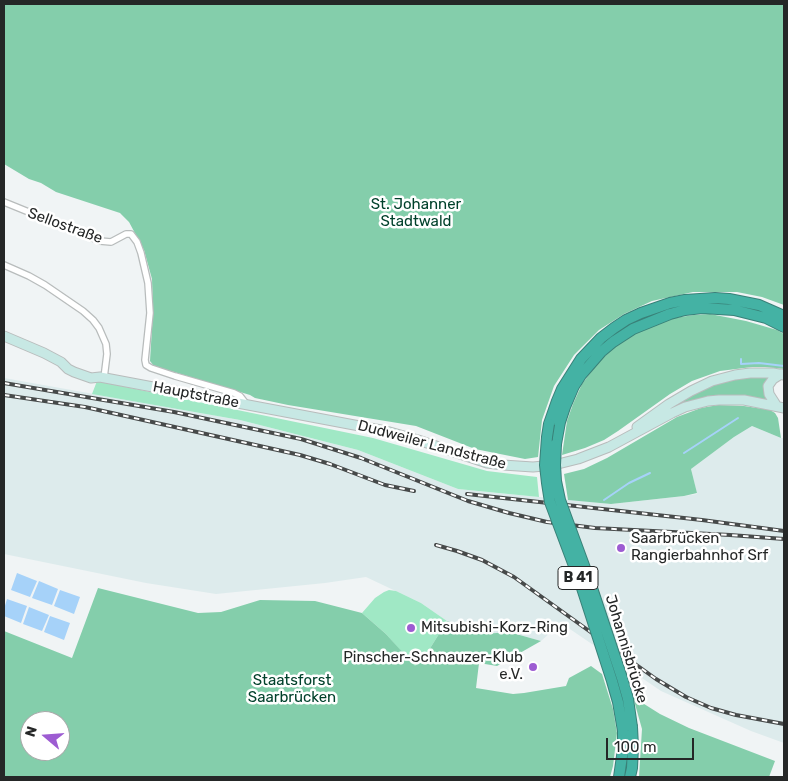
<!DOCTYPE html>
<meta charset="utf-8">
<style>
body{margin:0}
#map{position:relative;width:788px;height:781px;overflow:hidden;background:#f0f4f5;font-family:Rubik,sans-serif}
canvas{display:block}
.frame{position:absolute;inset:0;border:5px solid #252727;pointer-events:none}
.north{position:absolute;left:20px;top:711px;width:50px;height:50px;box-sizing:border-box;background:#fff;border:1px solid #a8a9a9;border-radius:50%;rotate:288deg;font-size:14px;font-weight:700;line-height:20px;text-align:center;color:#252727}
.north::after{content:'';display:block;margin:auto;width:18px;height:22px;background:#9d5cd2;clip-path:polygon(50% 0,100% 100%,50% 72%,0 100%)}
.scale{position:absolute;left:606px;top:738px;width:88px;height:22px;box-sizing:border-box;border:2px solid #252727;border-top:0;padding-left:6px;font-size:15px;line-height:18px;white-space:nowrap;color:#252727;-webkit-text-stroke:4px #fff;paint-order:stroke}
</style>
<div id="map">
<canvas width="788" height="781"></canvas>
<div class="frame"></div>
<div class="north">N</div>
<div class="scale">100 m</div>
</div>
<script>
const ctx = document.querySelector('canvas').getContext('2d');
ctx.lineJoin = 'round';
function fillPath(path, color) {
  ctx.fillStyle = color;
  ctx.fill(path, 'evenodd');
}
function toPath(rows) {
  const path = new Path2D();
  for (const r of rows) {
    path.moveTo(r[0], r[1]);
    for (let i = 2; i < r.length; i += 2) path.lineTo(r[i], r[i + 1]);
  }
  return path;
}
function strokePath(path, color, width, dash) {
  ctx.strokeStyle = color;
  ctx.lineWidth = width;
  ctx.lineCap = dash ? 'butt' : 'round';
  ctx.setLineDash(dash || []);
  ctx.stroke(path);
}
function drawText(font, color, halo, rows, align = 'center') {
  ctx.font = font + ' Rubik,sans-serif';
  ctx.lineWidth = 5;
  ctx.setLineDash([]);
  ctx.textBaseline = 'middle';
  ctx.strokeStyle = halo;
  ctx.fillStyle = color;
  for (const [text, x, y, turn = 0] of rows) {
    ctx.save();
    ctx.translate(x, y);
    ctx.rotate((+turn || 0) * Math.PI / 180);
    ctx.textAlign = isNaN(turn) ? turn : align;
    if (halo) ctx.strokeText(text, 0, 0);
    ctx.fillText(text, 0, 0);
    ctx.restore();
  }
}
const built = toPath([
 [4,378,240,420,358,450,458,489,611,504,684,496,697,494,691,469,734,437,752,426,781,438,784,438,784,743,751,731,661,691,561,623,541,641,509,632,484,634,472,631,447,621,421,603,366,577,325,583,216,594,146,583,4,554]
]);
const green = toPath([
 [97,381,373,438,487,471,537,477,539,497,458,489,358,450,240,420,92,394],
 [389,590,396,591,421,603,447,621,424,658,415,667,386,634,362,613,375,598,384,592]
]);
const forest = toPath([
 [4,4,784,4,784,305,762,297,737,292,693,292,652,301,624,314,599,330,574,355,554,386,542,420,538,457,525,459,475,449,416,426,288,405,255,398,250,395,154,366,150,361,153,311,152,279,144,250,129,222,120,213,56,192,41,183,29,179,4,164],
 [710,314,746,321,777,330,784,334,784,369,765,367,752,367,720,371,692,381,670,394,618,431,604,440,585,448,562,455,567,421,573,404,582,384,597,364,612,349,630,337,651,325,674,318,694,315],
 [753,377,769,377,765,391,766,400,733,396,661,415,670,407,690,395,723,381],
 [718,405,744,406,770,410,775,413,778,418,781,438,752,426,734,437,691,469,697,493,684,496,611,504,568,500,564,474,584,469,607,458,677,417,701,408],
 [98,588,198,613,221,612,260,600,315,601,362,613,386,634,415,666,424,658,447,621,472,631,484,634,509,632,541,641,497,666,479,663,476,688,513,694,524,693,566,686,569,678,591,666,602,674,613,709,617,733,613,766,610,777,4,777,4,631,72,658],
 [30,721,60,721,60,751,30,751],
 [633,697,660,714,689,728,775,761,769,777,639,777,642,729]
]);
const water = toPath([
 [17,573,37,581,30,597,11,590],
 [39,581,58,589,52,605,32,598],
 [60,590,80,597,74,614,54,606],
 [7,599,27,606,21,623,4,616,4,609],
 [29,607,49,615,42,631,23,624],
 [50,616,70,623,64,640,44,632]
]);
const stream = toPath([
 [741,359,741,364,759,363,784,366],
 [684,453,738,418],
 [604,500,629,483,650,473]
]);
const street = toPath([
 [4,202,100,241,111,242,126,234,131,234,137,242,141,253,148,283,150,313,145,360,146,365,151,368,175,376,234,393,240,396,247,405],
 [4,265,29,276,45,285,83,311,93,320,99,328,106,344,107,354,104,378]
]);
const secondary = toPath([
 [4,336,44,353,61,362,68,369,74,372,91,378,100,377,386,431,418,440,487,463,503,465,533,467,554,465,578,459,609,447,672,413,685,407,708,401,719,400,744,400,784,408],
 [776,405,769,394,768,386,773,379,781,374],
 [637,427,669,404,691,391,712,381,735,375,750,373,773,373,784,375]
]);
const highway = toPath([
 [549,424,557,401,562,389,581,359,601,338,614,328,626,320,641,313,670,303,685,300,715,298,729,299,759,305,784,316],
 [556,444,560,422,565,407,574,386,581,375,601,352,613,342,633,329,670,314,685,310,702,308,734,310,766,318,784,327],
 [619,777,623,749,623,731],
 [630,777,632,768,633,747,632,727]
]);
const rail = toPath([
 [4,383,174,412,301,439,361,458,468,501,509,513,547,522,595,528,730,535,784,539],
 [4,395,85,407,300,455,330,464,385,485,414,491],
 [467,494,702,520,784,531],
 [436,545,457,551,482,560,514,577,656,679,686,697,711,708,736,715,784,724]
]);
const highwayBridge = toPath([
 [549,424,547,437,545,465,547,483,550,502,580,582,612,681,618,702,623,731],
 [556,444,555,465,556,481,560,500,589,579,622,678,628,699,632,727]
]);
const markers = [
 [621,548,5,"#9d5cd2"],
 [411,628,5,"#9d5cd2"],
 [533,667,5,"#9d5cd2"]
];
const shields = [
 [578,578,40]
];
const shieldNames = [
 ["B 41",578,578]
];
const parkNames = [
 ["St. Johanner",416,205],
 ["Stadtwald",416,222],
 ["Staatsforst",292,681],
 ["Saarbrücken",292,698]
];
const streetNames = [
 ["Sellostraße",65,226,20],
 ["Hauptstraße",196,395,11],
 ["Dudweiler Landstraße",432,445,15],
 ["Johannisbrücke",626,649,73]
];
const poiNames = [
 ["Saarbrücken",631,539],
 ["Rangierbahnhof Srf",631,556],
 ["Mitsubishi-Korz-Ring",421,628],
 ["Pinscher-Schnauzer-Klub",523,658,"right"],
 ["e.V.",523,675,"right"]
];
fillPath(built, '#ddebec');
fillPath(green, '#a0e8c5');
fillPath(forest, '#84ceab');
fillPath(water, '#a6d2f9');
strokePath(stream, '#a6d2f9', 2);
strokePath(street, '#b8bcbc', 8);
strokePath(secondary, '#b8bcbc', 11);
strokePath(highway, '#398178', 12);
strokePath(street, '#fff', 5.5);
strokePath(secondary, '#c7e8e4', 9);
strokePath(highway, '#44b2a4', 10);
strokePath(rail, '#474a4a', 4);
strokePath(rail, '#fff', 2, [5.5]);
strokePath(highwayBridge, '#398178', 12, []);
strokePath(highwayBridge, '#44b2a4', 10);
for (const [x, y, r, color] of markers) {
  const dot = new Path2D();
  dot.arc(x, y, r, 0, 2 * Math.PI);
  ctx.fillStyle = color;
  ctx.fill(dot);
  strokePath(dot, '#fff', 2);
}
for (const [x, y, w] of shields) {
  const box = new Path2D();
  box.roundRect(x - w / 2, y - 11.5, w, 23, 4);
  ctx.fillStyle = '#fff';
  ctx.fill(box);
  strokePath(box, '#252727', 1);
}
drawText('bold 14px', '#252727', null, shieldNames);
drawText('15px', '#00412b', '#fff', parkNames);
drawText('15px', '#252727', '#fff', streetNames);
drawText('15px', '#252727', '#fff', poiNames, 'left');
</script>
